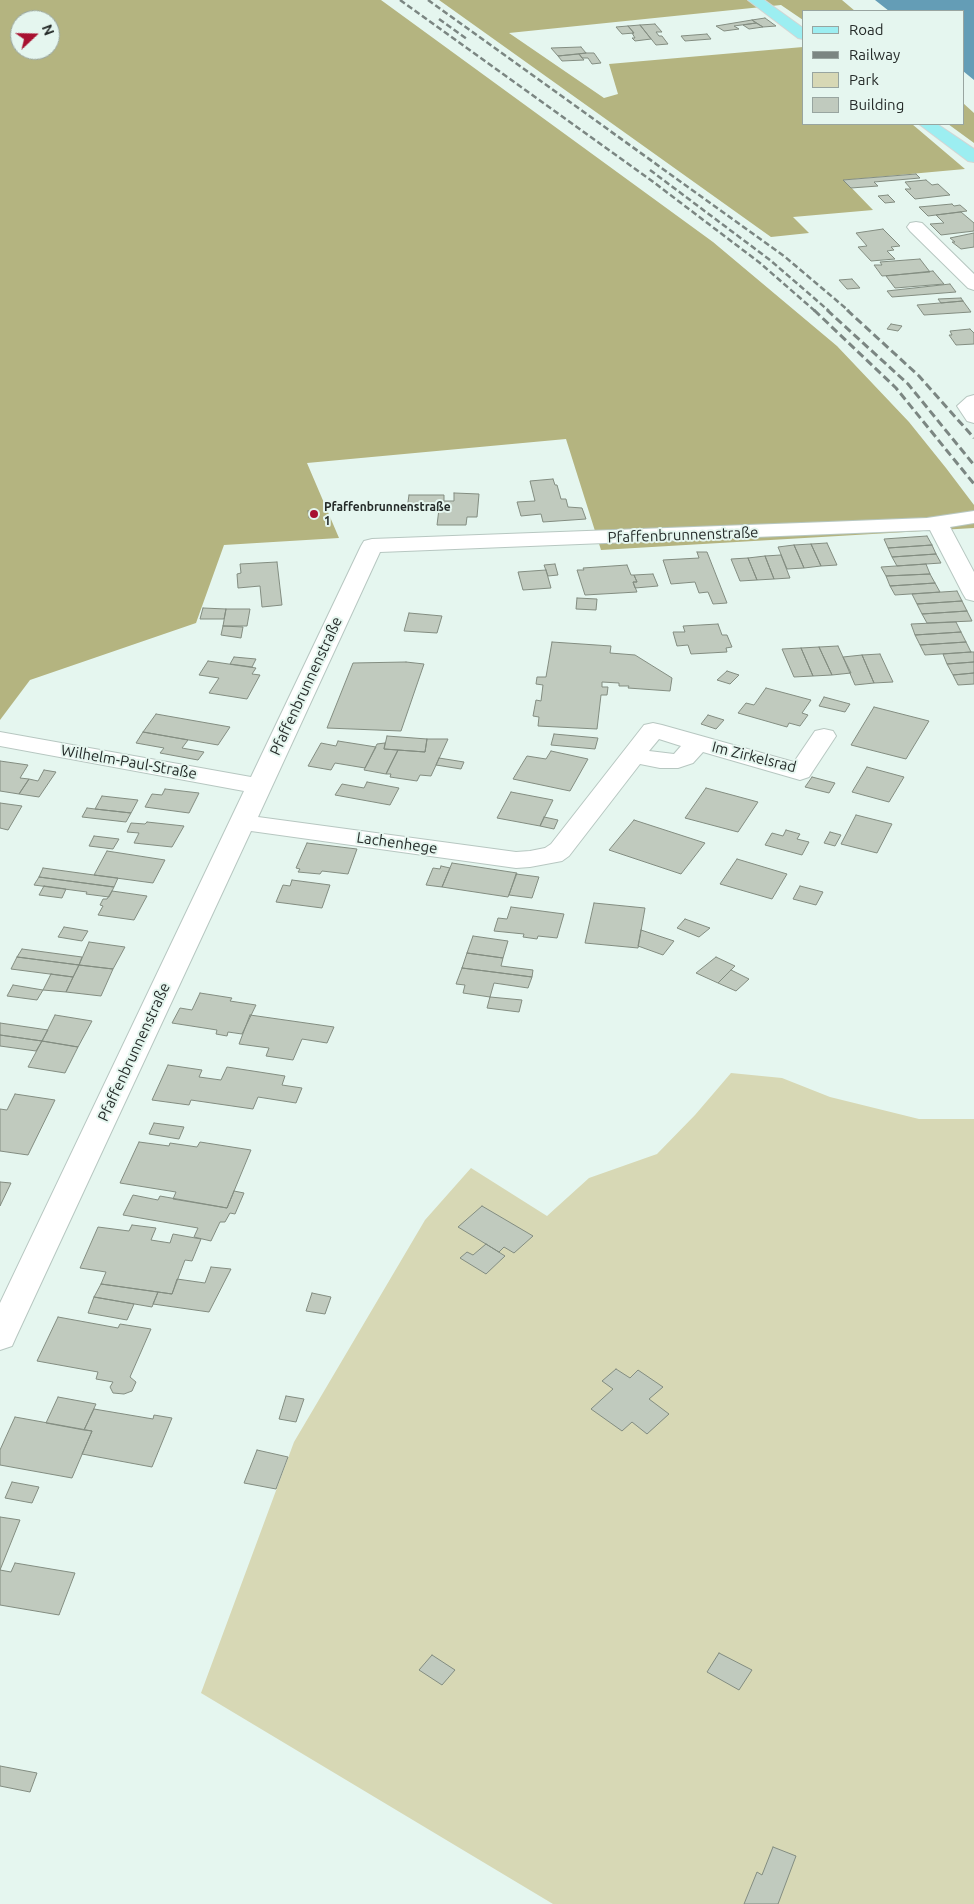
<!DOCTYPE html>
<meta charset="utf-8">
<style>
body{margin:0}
#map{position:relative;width:974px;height:1904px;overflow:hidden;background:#e5f6ef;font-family:Ubuntu,sans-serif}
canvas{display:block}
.legend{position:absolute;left:802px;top:10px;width:162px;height:115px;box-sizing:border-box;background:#e5f6ef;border:1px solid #98a5a0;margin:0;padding:6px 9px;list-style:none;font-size:15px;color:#252b29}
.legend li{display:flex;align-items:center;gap:10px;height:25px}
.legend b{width:25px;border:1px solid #98a5a0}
.north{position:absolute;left:10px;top:10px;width:50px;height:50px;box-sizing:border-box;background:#e5f6ef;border:1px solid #98a5a0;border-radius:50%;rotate:69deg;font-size:14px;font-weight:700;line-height:20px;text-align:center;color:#252b29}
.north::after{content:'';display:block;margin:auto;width:18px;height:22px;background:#a81130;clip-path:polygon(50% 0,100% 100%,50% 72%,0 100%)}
</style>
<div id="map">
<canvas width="974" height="1904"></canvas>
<ul class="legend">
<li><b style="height:6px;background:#9ceef1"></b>Road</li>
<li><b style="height:6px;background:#7b8682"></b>Railway</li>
<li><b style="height:14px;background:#d7d8b5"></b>Park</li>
<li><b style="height:14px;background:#c0cabe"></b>Building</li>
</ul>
<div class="north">N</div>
</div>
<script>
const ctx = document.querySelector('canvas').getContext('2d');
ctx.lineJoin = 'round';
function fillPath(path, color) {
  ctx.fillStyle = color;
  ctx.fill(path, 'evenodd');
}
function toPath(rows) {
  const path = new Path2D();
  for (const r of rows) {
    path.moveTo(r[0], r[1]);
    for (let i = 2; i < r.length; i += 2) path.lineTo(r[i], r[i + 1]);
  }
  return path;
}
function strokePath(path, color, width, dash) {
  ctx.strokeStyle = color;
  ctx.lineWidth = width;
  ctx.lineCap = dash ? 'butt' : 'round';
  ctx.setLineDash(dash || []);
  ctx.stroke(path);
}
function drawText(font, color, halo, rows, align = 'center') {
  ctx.font = font + ' Ubuntu,sans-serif';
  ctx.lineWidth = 4;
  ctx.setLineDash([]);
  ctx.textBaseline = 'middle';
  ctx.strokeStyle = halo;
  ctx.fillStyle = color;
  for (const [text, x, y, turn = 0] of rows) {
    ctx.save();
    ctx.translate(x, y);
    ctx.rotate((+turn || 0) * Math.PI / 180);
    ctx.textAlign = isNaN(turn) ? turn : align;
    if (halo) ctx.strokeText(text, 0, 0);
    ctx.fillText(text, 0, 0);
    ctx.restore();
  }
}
const green = toPath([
 [731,1073,782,1078,830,1097,919,1119,974,1119,974,1904,553,1904,201,1693,294,1442,425,1220,471,1168,547,1216,589,1178,657,1154,695,1115]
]);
const forest = toPath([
 [0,0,381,0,713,242,837,346,909,422,946,468,974,505,974,528,601,550,566,439,307,463,339,538,224,545,196,623,30,680,0,720],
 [20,20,50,20,50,50,20,50],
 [439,0,842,0,855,11,803,11,803,20,781,5,509,33,604,98,618,94,609,64,803,47,803,124,912,124,965,169,844,180,873,210,793,217,809,233,771,237],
 [963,103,974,113,974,143,948,124,963,124]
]);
const water = toPath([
 [875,0,974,0,974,80,963,71,963,11,889,11]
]);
const building = toPath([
 [765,18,776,26,763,27,752,20,765,18],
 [752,20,756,23,734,26,739,29,724,31,716,26,752,20],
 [756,23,763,27,749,29,743,25,756,23],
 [655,24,662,32,656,32,659,36,662,36,668,44,656,45,640,25,655,24],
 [640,25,651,39,635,41,632,38,635,38,632,33,634,33,628,26,640,25],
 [628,26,634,33,622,34,616,27,628,26],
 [707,34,711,39,685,41,681,36,707,34],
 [581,47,586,53,558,56,551,48,581,47],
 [586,53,594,53,601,63,592,64,588,58,582,58,579,54,586,53],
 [579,54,584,60,562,61,558,56,579,54],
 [916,174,920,178,874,182,878,186,851,188,843,180,916,174],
 [926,180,932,185,938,184,950,195,915,199,905,189,911,189,905,182,926,180],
 [888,195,895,202,885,203,878,196,888,195],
 [952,204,954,206,960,205,967,211,928,216,919,207,952,204],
 [961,212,974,223,974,231,941,235,930,224,944,223,936,215,961,212],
 [883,229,900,246,891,247,894,250,887,251,895,259,871,261,858,247,867,246,856,233,883,229],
 [974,233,974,247,961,249,952,242,955,242,950,238,974,233],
 [920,259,930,272,882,276,874,265,882,265,880,262,920,259],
 [933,271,944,284,895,288,886,276,933,271],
 [852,279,860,288,847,289,839,280,852,279],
 [950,284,956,292,892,297,887,291,950,284],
 [961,298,963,301,941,303,938,299,961,298],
 [963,301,971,312,924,315,917,305,963,301],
 [891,324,902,326,898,331,887,329,891,324],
 [970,329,974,333,974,344,956,345,949,335,952,335,950,331,970,329],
 [553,479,555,485,557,485,561,499,566,499,568,507,582,508,586,519,543,522,541,514,521,516,517,502,535,501,530,481,553,479],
 [454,493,479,494,477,517,467,517,466,525,437,525,440,501,454,501,454,493],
 [409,495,444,495,444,501,440,501,438,510,407,509,409,495],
 [308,511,318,511,319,517,309,518,308,511],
 [927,536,932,545,888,548,884,539,927,536],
 [827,543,837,565,821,566,811,544,827,543],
 [811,544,821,566,804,568,794,545,811,544],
 [794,545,804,568,787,569,778,547,794,545],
 [932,545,936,554,892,557,888,548,932,545],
 [697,552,707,552,727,603,713,604,708,592,699,593,695,582,671,584,663,560,699,558,697,552],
 [936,554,941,563,897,566,892,557,936,554],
 [781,555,790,578,774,579,765,556,781,555],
 [765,556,774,579,757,580,748,558,765,556],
 [748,558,757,580,740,581,731,559,748,558],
 [277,562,282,605,262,607,260,586,238,588,237,574,241,573,240,564,277,562],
 [555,564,558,575,548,576,544,565,555,564],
 [926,564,930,574,886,576,881,567,926,564],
 [627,565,631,575,634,575,637,582,633,582,637,592,585,595,577,570,584,570,583,568,627,565],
 [546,570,551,588,523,590,518,572,546,570],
 [653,574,658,586,635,588,633,582,637,582,634,575,653,574],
 [930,574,935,583,890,586,886,576,930,574],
 [935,583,940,592,895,595,890,586,935,583],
 [957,591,962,601,917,604,912,594,957,591],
 [577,598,597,599,596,610,576,609,577,598],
 [962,601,967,611,922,614,917,604,962,601],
 [203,608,226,609,224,619,200,619,203,608],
 [226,609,250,609,247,626,223,626,226,609],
 [967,611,972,621,927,623,922,614,967,611],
 [409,613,442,616,437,633,404,631,409,613],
 [956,622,961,632,915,635,911,624,956,622],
 [718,624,722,635,727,635,732,647,726,648,727,652,691,654,688,645,677,646,673,632,685,632,683,626,718,624],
 [223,626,243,627,241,638,221,635,223,626],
 [961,632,966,642,920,645,915,635,961,632],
 [552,642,611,646,610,653,635,655,672,678,670,691,628,688,629,686,619,686,619,683,602,682,602,687,608,687,607,695,601,695,597,729,538,726,539,717,533,716,536,700,541,701,543,685,536,684,537,677,546,677,552,642],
 [966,642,971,652,925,655,920,645,966,642],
 [838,646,843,657,851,673,832,675,819,647,838,646],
 [819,647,832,675,813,676,801,648,819,647],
 [801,648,813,676,794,677,782,649,801,648],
 [971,652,974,652,974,662,947,664,943,654,971,652],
 [880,654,893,682,874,683,862,655,880,654],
 [862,655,874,683,855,685,843,657,862,655],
 [234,657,256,659,252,667,230,664,234,657],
 [208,661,256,668,252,674,260,675,247,699,209,693,219,678,199,675,208,661],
 [406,662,424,664,401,731,327,728,353,663,406,662],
 [974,662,974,673,953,675,947,664,974,662],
 [727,671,739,675,730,684,717,680,727,671],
 [974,673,974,684,958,685,953,675,974,673],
 [766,688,811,700,802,713,808,715,800,726,789,723,787,727,738,713,746,703,754,705,766,688],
 [824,697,850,704,845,712,819,706,824,697],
 [874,707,929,721,906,759,851,745,874,707],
 [156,714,230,727,218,745,143,732,156,714],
 [708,715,724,720,716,729,701,724,708,715],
 [143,732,188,740,182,748,204,752,198,760,160,753,164,748,136,743,143,732],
 [554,734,598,738,595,749,551,745,554,734],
 [387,736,427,739,425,752,384,749,387,736],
 [427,739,448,739,431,776,420,775,417,781,390,777,391,774,386,774,398,750,425,752,427,739],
 [338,741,376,747,365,768,335,763,331,770,308,766,321,743,336,746,338,741],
 [385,743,384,749,398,750,386,774,364,770,377,744,385,743],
 [551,751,588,759,570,791,513,779,527,756,546,759,551,751],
 [439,758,464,762,461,769,436,765,439,758],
 [0,761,28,765,20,778,29,779,19,794,0,791,0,761],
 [867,767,904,777,889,802,852,792,867,767],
 [44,770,56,772,39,797,19,794,29,779,38,781,44,770],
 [812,777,835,783,829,793,805,787,812,777],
 [367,782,399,788,390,805,335,795,342,784,364,788,367,782],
 [706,788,758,802,738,832,685,818,706,788],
 [165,789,199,793,189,813,145,807,152,794,162,795,165,789],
 [511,792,553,800,540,826,497,818,511,792],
 [102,796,138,800,131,813,95,809,102,796],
 [0,803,22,806,8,830,0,828,0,803],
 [87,808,95,809,131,813,126,822,82,817,87,808],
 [856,815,892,824,877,853,841,844,856,815],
 [544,817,558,820,554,829,540,826,544,817],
 [634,820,705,843,681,874,609,850,634,820],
 [147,822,184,826,172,847,134,843,139,833,127,832,131,823,145,824,147,822],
 [786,830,800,834,797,839,809,842,802,855,765,845,772,833,783,836,786,830],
 [830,832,841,835,835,846,824,843,830,832],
 [94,836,119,839,113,849,89,846,94,836],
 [307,843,357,849,348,874,322,871,320,874,298,872,300,869,296,868,307,843],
 [107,851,165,860,153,883,94,875,107,851],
 [737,859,787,874,772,899,720,884,737,859],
 [452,863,517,873,508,897,442,887,452,863],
 [441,866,450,868,442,887,426,885,433,868,440,869,441,866],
 [43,868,94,875,118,878,114,887,39,877,43,868],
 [516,874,539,877,532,898,509,895,516,874],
 [39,877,114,887,109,897,86,894,87,892,34,885,39,877],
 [292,880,330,885,322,908,276,902,283,885,290,886,292,880],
 [44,886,66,889,62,898,39,895,44,886],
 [800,886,823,892,816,905,793,899,800,886],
 [112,891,147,896,134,920,98,915,103,906,100,905,103,899,107,899,112,891],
 [594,903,645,908,638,948,585,943,594,903],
 [511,907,564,914,557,938,538,936,537,939,523,937,524,934,494,931,498,918,507,919,511,907],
 [685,919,710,928,699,937,677,928,685,919],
 [64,927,88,931,82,941,58,937,64,927],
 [641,930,674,941,663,955,638,946,641,930],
 [473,936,508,941,503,958,467,953,473,936],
 [89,942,125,947,113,969,79,965,89,942],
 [22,949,82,957,79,965,17,957,22,949],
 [467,953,503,958,501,966,533,970,532,977,462,968,467,953],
 [17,957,79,965,73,977,11,969,17,957],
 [716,957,735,966,718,983,696,973,716,957],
 [79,965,113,969,101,996,66,992,79,965],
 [462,968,532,977,528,988,494,983,490,997,463,993,465,985,456,984,462,968],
 [731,970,749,979,736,991,718,983,731,970],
 [51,974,73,977,66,992,43,990,51,974],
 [13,985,43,990,37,1000,7,996,13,985],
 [200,993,232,998,230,1001,256,1005,242,1034,228,1032,227,1036,216,1034,217,1030,172,1023,180,1008,192,1010,200,993],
 [490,997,522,1000,519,1012,487,1008,490,997],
 [55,1015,92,1021,78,1047,42,1041,55,1015],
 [250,1015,334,1027,327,1043,302,1039,293,1060,266,1056,269,1048,239,1044,250,1015],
 [0,1023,48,1030,42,1041,0,1035,0,1023],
 [0,1035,42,1041,36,1051,0,1046,0,1035],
 [42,1041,78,1047,65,1073,28,1067,42,1041],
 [168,1065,202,1070,199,1077,221,1080,227,1067,285,1076,282,1085,302,1088,296,1103,258,1097,253,1109,191,1100,189,1105,152,1100,168,1065],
 [15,1094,55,1100,28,1155,0,1151,0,1109,7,1110,15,1094],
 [154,1123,184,1127,179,1139,149,1134,154,1123],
 [139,1142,169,1146,170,1143,197,1147,200,1142,251,1150,227,1208,173,1199,176,1192,120,1183,139,1142],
 [0,1182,11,1183,0,1206,0,1182],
 [234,1191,244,1193,235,1214,230,1213,225,1222,220,1222,211,1241,194,1237,198,1228,123,1215,133,1195,158,1200,160,1196,227,1208,234,1191],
 [482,1206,533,1236,514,1253,504,1247,499,1252,458,1227,482,1206],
 [132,1225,156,1228,151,1240,170,1243,173,1234,201,1239,192,1261,185,1260,172,1294,101,1284,106,1272,80,1268,98,1227,129,1231,132,1225],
 [486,1244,505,1256,486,1274,460,1258,467,1252,473,1255,486,1244],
 [211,1267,231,1269,209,1312,153,1304,158,1292,172,1294,177,1279,205,1283,211,1267],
 [101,1284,158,1292,152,1307,94,1297,101,1284],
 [312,1293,331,1297,325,1314,306,1311,312,1293],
 [94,1297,134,1304,127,1320,88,1313,94,1297],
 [58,1317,118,1328,120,1324,151,1329,130,1377,136,1382,132,1391,124,1394,113,1393,110,1387,113,1382,96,1379,98,1372,37,1361,58,1317],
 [616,1369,630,1378,638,1370,663,1387,649,1399,669,1414,647,1434,632,1422,622,1431,591,1409,613,1389,602,1381,616,1369],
 [286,1396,304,1399,296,1422,279,1419,286,1396],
 [58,1397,96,1404,84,1430,46,1423,58,1397],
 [94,1409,153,1419,154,1415,172,1418,152,1467,82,1454,92,1431,84,1430,94,1409],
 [15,1417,92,1431,72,1478,0,1465,0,1450,15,1417],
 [257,1450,288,1457,276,1489,244,1483,257,1450],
 [12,1482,39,1487,32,1503,5,1498,12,1482],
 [0,1517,20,1520,0,1570,0,1517],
 [15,1563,75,1573,59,1615,0,1605,0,1570,11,1572,15,1563],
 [719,1653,752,1670,739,1690,707,1672,719,1653],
 [432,1655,455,1670,442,1685,419,1670,432,1655],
 [0,1766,37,1773,30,1792,0,1786,0,1766],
 [773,1847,796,1856,778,1904,744,1904,757,1872,762,1875,773,1847]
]);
const street = toPath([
 [916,222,922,223,974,274,974,290,968,288,910,231,907,227,910,223,916,222],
 [974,395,974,423,967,421,957,406,967,397,974,395],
 [974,511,974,523,950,527,974,572,974,601,966,599,963,594,930,530,380,552,258,817,516,852,530,851,545,848,551,844,644,725,653,723,662,725,794,762,815,731,824,729,833,731,836,736,809,777,800,780,703,752,693,763,678,768,660,768,640,764,569,856,562,861,530,867,516,868,251,831,16,1337,12,1346,0,1350,0,1303,244,791,0,746,0,732,251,777,361,546,364,541,372,539,828,522,927,518,974,511],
 [659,739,681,746,674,754,649,751,659,739]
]);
const primary = toPath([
 [748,0,764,0,803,28,803,39,798,38,748,0],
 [919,124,937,124,974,149,974,162,968,161,919,124]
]);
const railFar1 = toPath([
 [400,0,652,181,760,263,815,311],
 [428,0,784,256,849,311],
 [439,19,467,39],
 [650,170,770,260,829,311]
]);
const rail = toPath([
 [814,310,896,388,974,484],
 [827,310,908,384,974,465],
 [847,310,919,376,974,438]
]);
const markers = [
 [314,514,5,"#a81130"]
];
const farPoinames = [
 ["Pfaffenbrunnenstraße",324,507],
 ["1",324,521]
];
const streetNames = [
 ["Pfaffenbrunnenstraße",683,535,-2],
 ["Pfaffenbrunnenstraße",306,686,-65],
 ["Im Zirkelsrad",754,757,14],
 ["Wilhelm-Paul-Straße",129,762,10],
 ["Lachenhege",397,843,8],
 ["Pfaffenbrunnenstraße",134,1052,-65]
];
fillPath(green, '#d7d8b5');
fillPath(forest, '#b4b480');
fillPath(water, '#649db6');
fillPath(building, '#c0cabe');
strokePath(building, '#838d81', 1);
strokePath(street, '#b7c7c1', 2);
strokePath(primary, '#d3d5d4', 2);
fillPath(street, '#fff');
fillPath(primary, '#9ceef1');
strokePath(railFar1, '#7b8682', 2.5, [6, 3]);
strokePath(rail, '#7b8682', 3, [8, 4]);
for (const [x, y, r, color] of markers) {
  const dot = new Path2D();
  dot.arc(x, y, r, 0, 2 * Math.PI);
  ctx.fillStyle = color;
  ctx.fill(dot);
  strokePath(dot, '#e5f6ef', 2);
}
drawText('bold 12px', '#252b29', '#e5f6ef', farPoinames, 'left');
drawText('15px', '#252b29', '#e5f6ef', streetNames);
</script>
